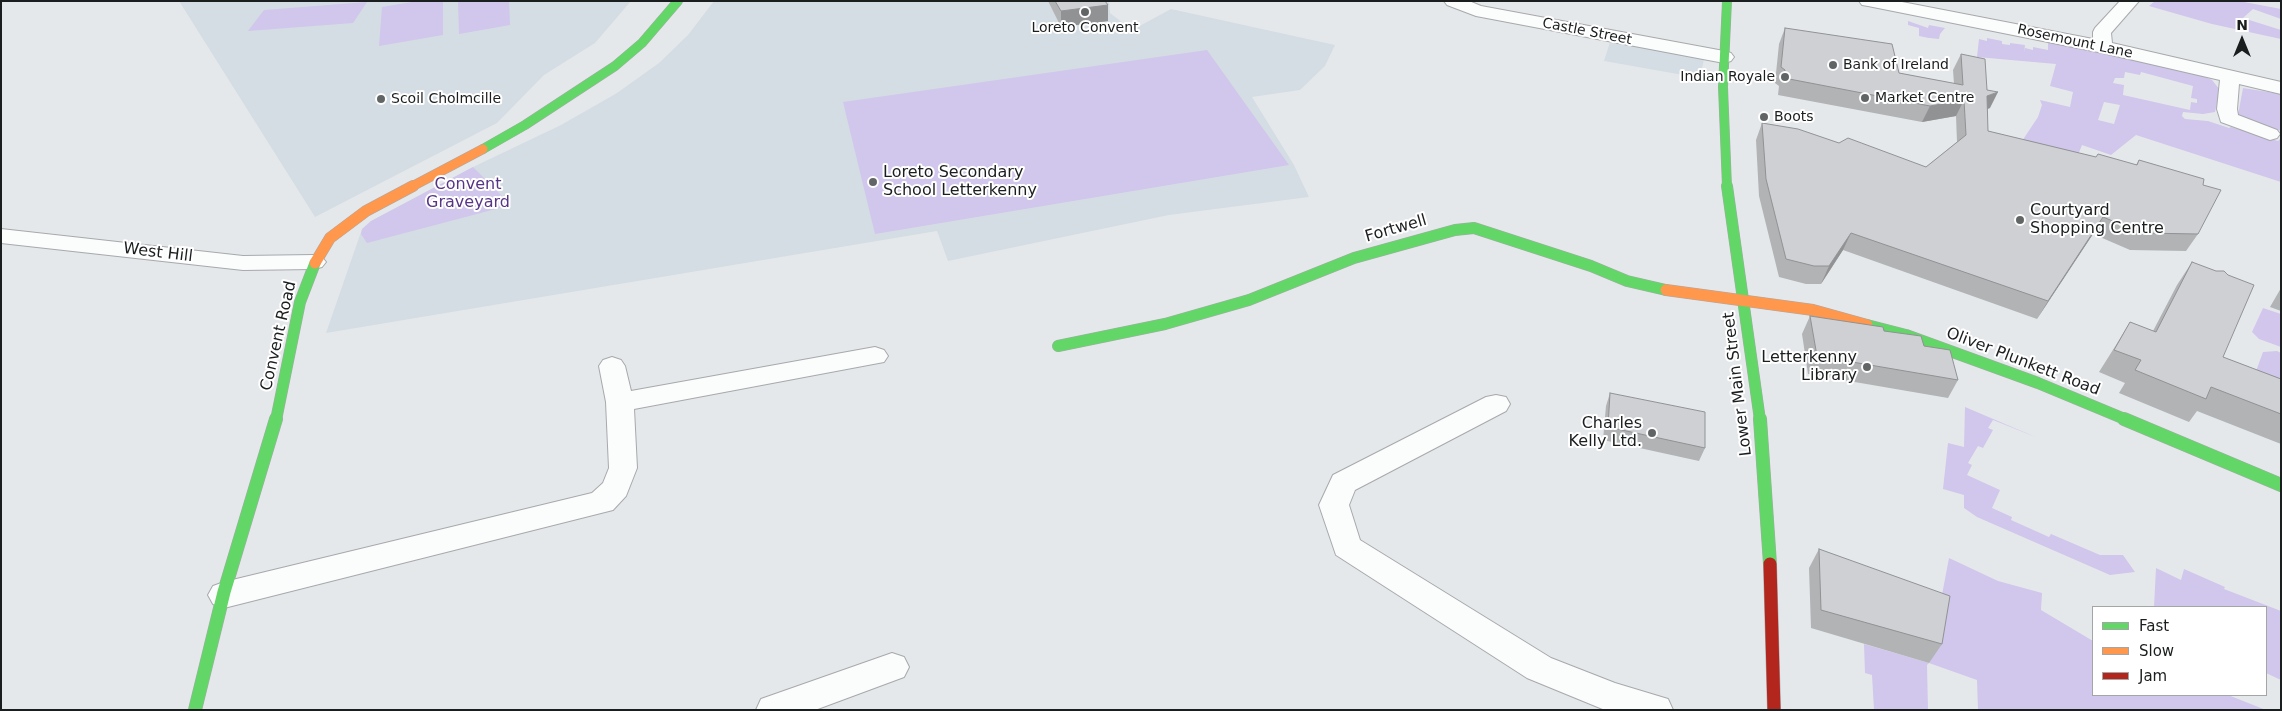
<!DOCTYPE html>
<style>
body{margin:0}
#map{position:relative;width:2282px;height:711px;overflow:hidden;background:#e5e8eb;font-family:"DejaVu Sans",sans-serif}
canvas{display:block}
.frame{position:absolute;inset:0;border:2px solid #1b1e1f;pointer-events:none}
.legend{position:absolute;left:2092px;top:606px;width:175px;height:90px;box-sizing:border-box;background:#fff;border:1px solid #a4a5a5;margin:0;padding:6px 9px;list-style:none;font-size:15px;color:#1b1e1f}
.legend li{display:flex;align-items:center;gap:10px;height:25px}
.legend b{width:25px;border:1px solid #a4a5a5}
.north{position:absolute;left:2217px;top:15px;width:50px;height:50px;-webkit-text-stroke:4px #fff;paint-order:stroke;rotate:0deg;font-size:14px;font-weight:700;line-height:20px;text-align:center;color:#1b1e1f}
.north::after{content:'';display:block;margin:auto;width:18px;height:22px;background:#1b1e1f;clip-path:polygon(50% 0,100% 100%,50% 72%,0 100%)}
</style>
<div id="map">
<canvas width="2282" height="711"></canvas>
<div class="frame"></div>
<ul class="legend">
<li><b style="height:6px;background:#63d668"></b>Fast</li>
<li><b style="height:6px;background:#ff974d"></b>Slow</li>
<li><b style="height:6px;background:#b3261e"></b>Jam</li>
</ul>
<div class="north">N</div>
</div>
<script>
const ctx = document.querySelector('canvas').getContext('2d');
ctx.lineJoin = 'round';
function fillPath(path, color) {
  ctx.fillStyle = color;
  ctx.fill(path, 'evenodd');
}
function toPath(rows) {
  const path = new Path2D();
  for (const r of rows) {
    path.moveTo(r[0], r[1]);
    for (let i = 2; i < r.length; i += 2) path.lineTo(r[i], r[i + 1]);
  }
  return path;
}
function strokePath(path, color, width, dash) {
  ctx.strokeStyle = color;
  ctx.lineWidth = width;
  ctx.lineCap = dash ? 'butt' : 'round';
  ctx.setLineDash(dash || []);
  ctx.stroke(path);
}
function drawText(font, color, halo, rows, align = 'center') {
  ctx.font = font + ' "DejaVu Sans",sans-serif';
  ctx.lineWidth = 4;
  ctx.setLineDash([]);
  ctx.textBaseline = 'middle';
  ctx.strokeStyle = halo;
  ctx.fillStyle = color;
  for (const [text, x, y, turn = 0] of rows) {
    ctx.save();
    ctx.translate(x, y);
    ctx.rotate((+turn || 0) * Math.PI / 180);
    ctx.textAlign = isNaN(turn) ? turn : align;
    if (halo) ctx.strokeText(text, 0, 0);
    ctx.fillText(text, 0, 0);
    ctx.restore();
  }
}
const built = toPath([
 [179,1,631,1,595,43,544,75,497,123,315,217],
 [714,1,1109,1,1110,13,1132,30,1171,9,1335,45,1325,66,1300,90,1252,97,1294,165,1309,197,1169,215,948,261,937,231,326,333,362,229,371,221,473,167,561,125,617,93,659,63,688,35],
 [1610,42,1704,59,1700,78,1604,61]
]);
const green = toPath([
 [418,1,443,1,443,35,379,46,382,7],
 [458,1,509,1,510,25,459,34],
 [2155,1,2239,1,2281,9,2281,19,2253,9,2243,18,2281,30,2281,39,2212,24,2149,6],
 [367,2,353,23,248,31,264,10],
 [1908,21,1928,28,1929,25,1945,28,1940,34,1939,39,1929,38,1919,36,1919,28,1908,25],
 [1987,38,2002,41,2002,44,2010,45,2010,43,2025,45,2024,53,2025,48,2033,50,2033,47,2048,50,2048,40,2199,74,2212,80,2220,90,2215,112,2203,114,2183,112,2182,116,2185,119,2208,121,2229,128,2231,127,2278,141,2281,138,2281,182,2136,135,2111,155,2082,145,2078,155,2018,147,2038,117,2042,105,2040,100,2070,107,2073,92,2050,86,2056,64,1977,57,1979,39,1987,41],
 [2125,72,2140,75,2141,72,2193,86,2191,98,2197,99,2197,103,2191,102,2190,110,2123,95,2124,85,2113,83,2115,78,2124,78],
 [2104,102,2120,105,2114,124,2098,120],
 [1207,50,1289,165,875,234,843,102],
 [2243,88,2281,94,2281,131,2238,115],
 [473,167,511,205,367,243,361,234,362,229,371,221],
 [2277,351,2281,353,2281,390,2255,374,2263,352],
 [1965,407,2038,438,1993,420,1988,428,1993,430,1983,448,1978,446,1968,463,1972,465,1967,475,2000,490,1992,508,2012,517,2011,520,2049,537,2051,534,2100,555,2123,555,2135,572,2110,575,1977,517,1964,508,1964,495,1943,489,1948,443,1964,447],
 [1949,558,1998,581,2042,593,2041,610,2093,641,2093,695,2228,695,2266,710,1978,710,1977,680,1929,663,1927,665,1928,710,1874,710,1872,675,1865,673,1864,644,1929,663],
 [2156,568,2181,580,2184,569,2225,587,2224,589,2281,611,2281,680,2266,673,2266,607,2154,607]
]);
const forest = toPath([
 [2263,308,2281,314,2281,347,2259,339,2252,332]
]);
const street = toPath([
 [1444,1,1469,1,1481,6,1724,51,1731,53,1734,57,1731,61,1724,63,1476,16,1447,5,1444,1],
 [1859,1,1897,1,2093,39,2093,32,2095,28,2120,1,2139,1,2111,33,2112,43,2281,82,2281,94,2239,84,2237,109,2238,115,2277,130,2280,134,2277,138,2270,140,2221,122,2217,109,2220,80,2103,53,1868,6,1862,5,1859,1],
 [1,229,243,256,314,255,322,257,326,262,322,267,314,269,243,270,1,243,1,229],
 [875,347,884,350,888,356,884,362,634,409,637,468,626,496,613,510,224,608,213,604,208,595,213,586,224,582,592,493,603,483,609,468,606,402,599,366,603,360,612,357,621,360,625,366,631,391,875,347],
 [1496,395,1506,397,1510,404,1506,411,1355,490,1349,505,1360,540,1551,658,1615,683,1668,699,1673,710,1605,710,1527,678,1336,555,1319,505,1333,475,1486,397,1496,395],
 [892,653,904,657,909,667,904,677,815,710,756,710,761,699,892,653]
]);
const fastFar2 = toPath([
 [1727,1,1723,87,1727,187],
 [483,149,525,125,615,66,642,43,678,1]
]);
const fastFar1 = toPath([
 [1727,186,1760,420],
 [1867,325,1906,335,2038,383,2127,420],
 [1058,346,1165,324,1249,300,1354,258,1455,230,1474,228,1591,266,1627,281,1666,290],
 [276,420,300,302,315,263]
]);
const fast = toPath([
 [1760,419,1770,564],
 [2124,419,2281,485],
 [195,710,224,592,276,419]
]);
const slowFar1 = toPath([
 [411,187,483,149]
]);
const slow = toPath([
 [315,263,330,238,366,211,413,186],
 [1666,290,1813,310,1867,325]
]);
const jam = toPath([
 [1770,564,1774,710]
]);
const wall = toPath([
 [1048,1,1105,1,1108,21,1061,27],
 [1785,28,1899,73,1954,84,1953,70,1961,54,1987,90,1990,108,1987,109,1988,131,2096,157,2136,165,2139,160,2203,185,2198,234,2186,251,2130,250,2093,234,2037,319,1843,250,1821,284,1806,284,1779,277,1759,196,1756,140,1762,123,1839,143,1926,167,1957,142,1956,116,1922,122,1778,95,1779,86,1775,83,1779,44],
 [2192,262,2223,357,2281,379,2281,444,2197,411,2189,422,2119,393,2125,383,2099,372,2116,345,2130,322,2153,331,2177,285],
 [2281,288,2281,311,2270,307],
 [1810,316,1884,331,1924,346,1958,380,1948,398,1808,374,1802,334],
 [1610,393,1705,448,1699,461,1603,440,1606,406],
 [1819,549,1942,644,1929,663,1811,628,1809,568]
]);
const shadedWall = toPath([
 [1108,5,1108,21,1061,27,1061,11],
 [1998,92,1990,108,1979,112,1987,96],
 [1964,100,1956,116,1922,122,1930,106],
 [2103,217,2093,234,2037,319,2048,301],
 [1851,233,1843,250,1821,284,1829,266]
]);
const building = toPath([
 [1055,1,1105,1,1108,5,1061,11,1055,1],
 [1785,28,1892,44,1899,73,1963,85,1961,54,1985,59,1987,90,1998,92,1987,96,1988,131,2096,157,2098,154,2137,165,2139,160,2204,179,2203,185,2221,190,2198,234,2142,233,2103,217,2048,301,1851,233,1829,266,1814,266,1786,259,1766,179,1762,123,1798,129,1839,143,1848,138,1926,167,1966,135,1964,100,1930,106,1784,78,1785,70,1781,67,1785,28],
 [2192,262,2216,271,2224,271,2228,275,2254,285,2223,357,2281,379,2281,414,2211,387,2206,399,2135,370,2141,360,2114,350,2130,322,2156,332,2192,262],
 [1810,316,1883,327,1884,331,1921,336,1924,346,1950,350,1958,380,1817,356,1810,316],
 [1610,393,1705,412,1705,448,1608,427,1610,393],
 [1819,549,1950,596,1942,644,1821,610,1819,549]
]);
const markers = [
 [1085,12,5,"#626566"],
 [1833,65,5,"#626566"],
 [1785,77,5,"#626566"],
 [1865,98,5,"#626566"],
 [381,99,5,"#626566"],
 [1764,117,5,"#626566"],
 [873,182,5,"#626566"],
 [2020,220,5,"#626566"],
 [1867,367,5,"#626566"],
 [1652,433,5,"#626566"]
];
const farPoinames = [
 ["Loreto Convent",1085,28,"center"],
 ["Bank of Ireland",1843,65],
 ["Indian Royale",1775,77,"right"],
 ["Market Centre",1875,98],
 ["Scoil Cholmcille",391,99],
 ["Boots",1774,117]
];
const farStreetnames = [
 ["Castle Street",1587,32,11],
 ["Rosemount Lane",2075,42,12]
];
const poiNames = [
 ["Loreto Secondary",883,173],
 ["School Letterkenny",883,191],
 ["Courtyard",2030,211],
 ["Shopping Centre",2030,229],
 ["Letterkenny",1857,358,"right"],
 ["Library",1857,376,"right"],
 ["Charles",1642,424,"right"],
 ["Kelly Ltd.",1642,442,"right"]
];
const parkNames = [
 ["Convent",468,185],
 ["Graveyard",468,203]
];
const streetNames = [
 ["Fortwell",1396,229,-16],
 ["West Hill",158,253,7],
 ["Convent Road",279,336,-77],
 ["Oliver Plunkett Road",2023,362,21],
 ["Lower Main Street",1738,384,-97]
];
fillPath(built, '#d4dde4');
fillPath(green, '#d1c6eb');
fillPath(forest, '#d2c6ed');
strokePath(street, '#a7a9ab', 2);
strokePath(fastFar2, '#a7a9ab', 10);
strokePath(fastFar1, '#a7a9ab', 12);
strokePath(fast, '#a7a9ab', 14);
strokePath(slowFar1, '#a7a9ab', 10);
strokePath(slow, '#a7a9ab', 12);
strokePath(jam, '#a7a9ab', 14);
fillPath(street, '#fbfcfc');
strokePath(fastFar2, '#63d668', 9);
strokePath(fastFar1, '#63d668', 11);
strokePath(fast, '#63d668', 13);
strokePath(slowFar1, '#ff974d', 9);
strokePath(slow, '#ff974d', 11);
strokePath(jam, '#b3261e', 13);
fillPath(wall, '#b1b3b5');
fillPath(shadedWall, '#909294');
fillPath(building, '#ced0d3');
strokePath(building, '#909294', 1);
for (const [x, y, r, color] of markers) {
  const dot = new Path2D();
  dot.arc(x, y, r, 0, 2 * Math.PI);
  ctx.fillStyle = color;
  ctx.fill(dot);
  strokePath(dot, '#fff', 2);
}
drawText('14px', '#1b1e1f', '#fff', farPoinames, 'left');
drawText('14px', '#1b1e1f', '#fff', farStreetnames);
drawText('16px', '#1b1e1f', '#fff', poiNames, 'left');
drawText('16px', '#573585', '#fff', parkNames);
drawText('16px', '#1b1e1f', '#fff', streetNames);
</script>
